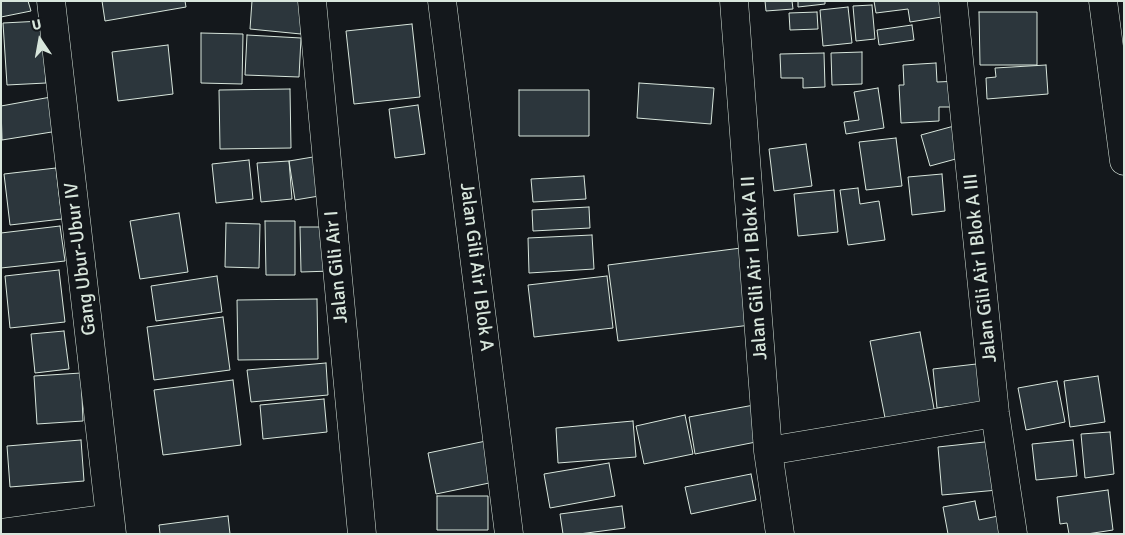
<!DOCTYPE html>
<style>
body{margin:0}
#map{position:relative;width:1125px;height:535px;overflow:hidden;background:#14181c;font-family:Signika,sans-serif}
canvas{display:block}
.frame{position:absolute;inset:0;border:2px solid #d8e6dc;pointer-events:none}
.north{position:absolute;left:15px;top:15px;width:50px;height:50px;-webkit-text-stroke:4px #14181c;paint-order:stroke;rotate:348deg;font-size:14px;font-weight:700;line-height:20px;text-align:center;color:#d8e6dc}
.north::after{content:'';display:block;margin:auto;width:18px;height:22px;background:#d8e6dc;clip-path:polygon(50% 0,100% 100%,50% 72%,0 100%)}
</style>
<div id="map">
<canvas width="1125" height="535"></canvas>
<div class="frame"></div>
<div class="north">U</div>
</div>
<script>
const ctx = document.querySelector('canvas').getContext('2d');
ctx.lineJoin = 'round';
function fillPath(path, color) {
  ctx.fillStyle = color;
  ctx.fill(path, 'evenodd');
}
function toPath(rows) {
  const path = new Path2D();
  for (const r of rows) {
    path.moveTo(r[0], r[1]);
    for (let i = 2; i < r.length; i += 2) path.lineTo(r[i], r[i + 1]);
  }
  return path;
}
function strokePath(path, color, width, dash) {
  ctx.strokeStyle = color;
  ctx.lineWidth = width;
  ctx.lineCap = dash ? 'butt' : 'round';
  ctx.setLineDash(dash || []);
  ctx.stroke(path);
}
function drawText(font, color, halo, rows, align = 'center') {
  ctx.font = font + ' Signika,sans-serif';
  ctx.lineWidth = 4;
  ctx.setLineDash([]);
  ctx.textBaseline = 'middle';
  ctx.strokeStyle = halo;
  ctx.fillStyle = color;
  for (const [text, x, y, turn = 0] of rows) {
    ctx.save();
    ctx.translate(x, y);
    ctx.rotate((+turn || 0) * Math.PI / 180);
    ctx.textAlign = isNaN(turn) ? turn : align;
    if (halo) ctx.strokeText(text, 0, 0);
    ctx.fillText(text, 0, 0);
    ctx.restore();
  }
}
const building = toPath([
 [1,1,28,1,31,11,1,17,1,1],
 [102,1,185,1,186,7,105,21,102,1],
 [252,1,303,1,301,34,250,29,252,1],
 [765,1,792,1,793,9,766,11,765,1],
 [798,1,825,1,825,4,798,7,798,1],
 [874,1,945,1,948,16,910,22,908,9,876,13,874,1],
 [872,5,875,39,856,41,853,6,872,5],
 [848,7,852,43,823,46,820,10,848,7],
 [817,12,818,29,790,30,789,13,817,12],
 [979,12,1037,12,1037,65,980,65,979,12],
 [42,21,46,83,7,85,3,23,42,21],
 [412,24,420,97,354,104,346,31,412,24],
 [912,25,914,40,879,45,877,30,912,25],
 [201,33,243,34,242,84,201,83,201,33],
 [247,35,301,38,299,77,245,75,247,35],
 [168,45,173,94,118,101,112,52,168,45],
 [862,52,862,84,832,85,831,53,862,52],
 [824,53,825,87,803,88,803,78,781,78,780,54,824,53],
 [936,63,937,82,959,81,960,107,939,107,939,121,901,123,899,85,904,85,903,65,936,63],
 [1046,65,1048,94,987,99,986,78,996,77,995,68,1046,65],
 [639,83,714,88,711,124,637,118,639,83],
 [878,88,884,128,846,134,844,122,859,120,854,92,878,88],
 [290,89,291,148,220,149,219,90,290,89],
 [519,90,589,90,589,136,519,136,519,90],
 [51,97,58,131,2,140,1,106,51,97],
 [418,105,425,154,395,158,389,109,418,105],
 [954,126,963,157,930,166,921,135,954,126],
 [896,138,902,186,866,190,859,142,896,138],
 [806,144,812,186,774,191,769,149,806,144],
 [319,156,325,195,295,200,289,161,319,156],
 [249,160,253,199,216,203,212,164,249,160],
 [289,161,292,199,261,202,257,163,289,161],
 [56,168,62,219,10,225,4,174,56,168],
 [942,174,945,211,912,215,908,177,942,174],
 [584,176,586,199,533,202,531,179,584,176],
 [858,188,860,204,879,201,885,240,848,245,840,190,858,188],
 [834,190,838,232,798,236,794,194,834,190],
 [589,207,590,228,533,231,532,210,589,207],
 [179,213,188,272,140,279,130,221,179,213],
 [265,221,295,221,295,275,266,275,265,221],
 [226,223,260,224,259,268,225,267,226,223],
 [60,226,65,261,1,268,1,233,60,226],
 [300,227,330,227,332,271,301,272,300,227],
 [592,235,594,269,529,273,528,238,592,235],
 [749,247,759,324,618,341,608,265,749,247],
 [59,270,65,322,10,328,5,276,59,270],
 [217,276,222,312,156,321,151,286,217,276],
 [607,276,613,328,534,337,528,285,607,276],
 [317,299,318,359,238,360,237,300,317,299],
 [223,317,230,370,154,380,147,327,223,317],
 [64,331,69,369,35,373,31,334,64,331],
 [920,332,935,414,886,423,870,341,920,332],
 [326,363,328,395,251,402,247,370,326,363],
 [985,363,989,402,937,408,933,369,985,363],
 [81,373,83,421,37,424,34,376,81,373],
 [1098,376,1105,422,1070,427,1064,381,1098,376],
 [233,380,241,445,163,455,154,390,233,380],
 [1057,381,1065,422,1026,430,1018,388,1057,381],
 [324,399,327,432,263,439,260,405,324,399],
 [754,405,761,441,695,454,689,417,754,405],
 [685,415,693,454,644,464,636,426,685,415],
 [633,421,636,457,558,463,556,428,633,421],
 [1110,432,1114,474,1085,478,1081,434,1110,432],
 [81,440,84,481,10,487,7,446,81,440],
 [1073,440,1077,476,1036,480,1032,444,1073,440],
 [486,441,494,482,436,494,428,453,486,441],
 [994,441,998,490,942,495,938,447,994,441],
 [609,463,615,496,550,508,544,474,609,463],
 [751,474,756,500,691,514,685,487,751,474],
 [1108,490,1113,530,1087,534,1069,534,1067,523,1060,524,1057,497,1108,490],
 [437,496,488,496,488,530,437,530,437,496],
 [975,501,979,520,998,516,1002,534,948,534,943,507,975,501],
 [622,506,625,528,579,534,563,534,560,514,622,506],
 [228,516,230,534,160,534,159,525,228,516]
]);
const minor = toPath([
 [51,1,112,534],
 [312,1,362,534],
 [442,1,509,534],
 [734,1,768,451,780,534],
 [953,1,995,413,1013,534],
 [1103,1,1124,161],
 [768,451,995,413],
 [1,533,110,518]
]);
const streetNames = [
 ["Gang Ubur-Ubur IV",81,259,-97],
 ["Jalan Gili Air I",337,267,-95],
 ["Jalan Gili Air I Blok A",476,267,83],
 ["Jalan Gili Air I Blok A II",755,268,-94],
 ["Jalan Gili Air I Blok A III",981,268,-96]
];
fillPath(building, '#2c363c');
strokePath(building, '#d8e6dc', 1);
strokePath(minor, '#d8e6dc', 29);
strokePath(minor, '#14181c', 28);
drawText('19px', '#d8e6dc', '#14181c', streetNames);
</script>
